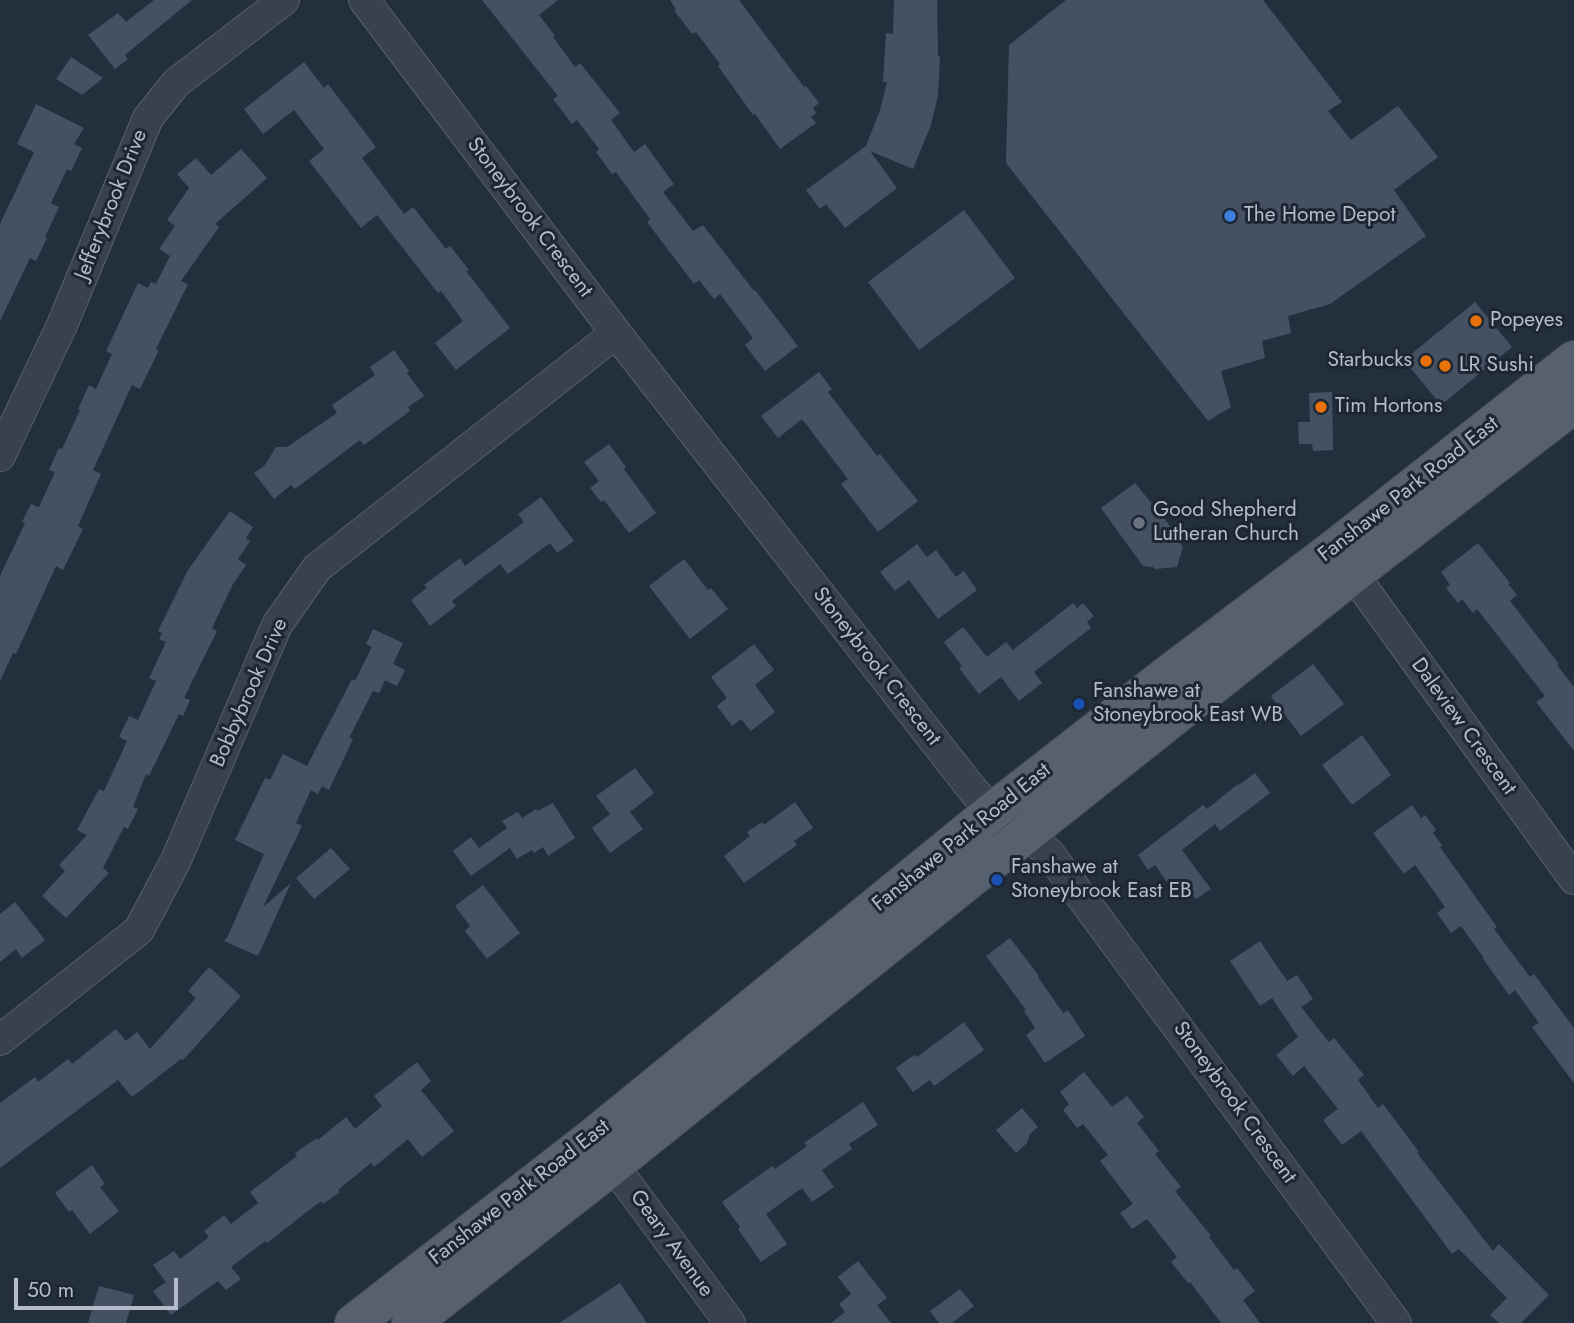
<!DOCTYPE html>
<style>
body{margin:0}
#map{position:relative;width:1574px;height:1323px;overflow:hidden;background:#242f3e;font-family:Jost,sans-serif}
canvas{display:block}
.scale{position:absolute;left:14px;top:1278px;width:164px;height:32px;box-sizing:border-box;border:4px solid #b4bcc9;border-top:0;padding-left:9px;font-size:21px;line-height:24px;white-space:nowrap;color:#b4bcc9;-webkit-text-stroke:5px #1d2633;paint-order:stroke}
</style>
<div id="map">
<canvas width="1574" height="1323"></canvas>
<div class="scale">50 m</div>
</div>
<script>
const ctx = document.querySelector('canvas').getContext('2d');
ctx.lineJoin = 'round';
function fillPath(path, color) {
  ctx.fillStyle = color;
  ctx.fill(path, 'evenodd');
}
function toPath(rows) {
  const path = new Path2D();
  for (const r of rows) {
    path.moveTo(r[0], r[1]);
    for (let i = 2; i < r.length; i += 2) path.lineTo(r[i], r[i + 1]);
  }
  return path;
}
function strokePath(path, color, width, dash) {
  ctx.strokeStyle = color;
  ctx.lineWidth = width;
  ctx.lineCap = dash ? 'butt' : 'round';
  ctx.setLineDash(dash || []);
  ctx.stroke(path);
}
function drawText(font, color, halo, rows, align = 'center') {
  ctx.font = font + ' Jost,sans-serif';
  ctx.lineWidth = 6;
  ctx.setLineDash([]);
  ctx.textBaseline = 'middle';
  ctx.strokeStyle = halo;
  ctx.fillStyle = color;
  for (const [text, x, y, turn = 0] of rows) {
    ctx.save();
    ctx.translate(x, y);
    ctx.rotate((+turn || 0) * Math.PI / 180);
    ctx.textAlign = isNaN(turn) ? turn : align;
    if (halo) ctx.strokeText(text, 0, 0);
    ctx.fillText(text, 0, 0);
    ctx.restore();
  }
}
const building = toPath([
 [154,0,192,0,125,55,128,59,115,69,88,35,118,13,126,22],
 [482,0,558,0,539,15,555,36,553,37,575,67,580,63,620,113,611,120,634,152,645,144,674,184,663,192,693,231,703,225,754,291,755,290,798,346,765,371,745,345,753,338,720,294,714,299,699,280,694,284,647,222,650,219,616,172,612,174,596,152,599,149,577,120,572,124,553,99,558,96],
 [670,0,739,0,804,87,806,86,819,103,813,108,816,113,811,117,816,123,780,149,755,114,753,115,718,66,720,64,696,32,692,34,674,10,676,9],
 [894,0,937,0,938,56,940,56,938,95,931,125,913,169,870,151,897,188,845,228,826,204,820,209,806,190,866,146,880,110,887,82,883,82,886,33,893,34],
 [1066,0,1263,0,1342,102,1328,111,1351,140,1398,106,1438,157,1394,190,1426,236,1330,304,1288,316,1291,333,1262,341,1265,358,1221,371,1231,407,1208,421,1006,163,1009,45],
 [71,57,103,78,82,95,56,79],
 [304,62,324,88,328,84,376,147,362,158,404,214,413,207,446,249,450,246,469,270,466,271,510,328,456,370,435,343,463,321,441,291,438,293,377,215,361,228,309,161,324,149,294,110,263,134,244,109],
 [36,104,84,128,74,144,82,148,71,171,67,169,51,203,59,207,45,237,47,238,36,261,30,258,0,321,0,224,34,152,17,144],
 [241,149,267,178,215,224,219,227,181,281,188,284,156,349,159,350,140,389,132,385,93,470,101,474,78,526,83,529,63,570,56,566,16,654,13,653,0,681,0,576,25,523,22,522,31,504,39,507,55,472,49,470,59,448,62,449,80,410,78,409,89,385,96,389,112,354,106,351,138,283,148,288,151,282,156,284,170,256,159,249,175,226,167,220,189,188,177,174,196,158,211,175],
 [964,210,1015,278,919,350,868,282],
 [1475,302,1512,347,1441,405,1404,360],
 [394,350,409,371,407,373,424,396,408,407,410,411,364,445,360,440,295,489,291,485,274,499,254,473,265,465,276,447,287,447,337,413,332,405,375,375,370,367],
 [819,372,832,389,828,392,877,456,880,454,918,501,878,532,841,484,848,479,802,419,778,438,761,416],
 [1332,392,1333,450,1313,451,1312,444,1299,444,1298,422,1310,422,1309,393],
 [609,444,626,467,624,469,656,513,629,533,604,500,601,502,590,488,599,481,584,462],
 [1135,483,1179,537,1178,539,1183,547,1177,567,1155,569,1153,567,1143,566,1101,508],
 [541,497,574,541,557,553,550,543,508,574,500,564,452,601,456,606,430,626,411,600,427,588,424,585,460,558,465,566,524,522,518,514],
 [230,511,253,527,246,538,250,541,238,559,246,565,233,584,212,628,217,631,184,698,190,700,183,716,179,714,149,776,146,774,133,807,138,809,128,829,124,827,103,868,109,873,66,918,42,896,65,871,59,865,87,835,77,830,99,789,104,791,127,741,119,737,129,716,138,720,156,681,149,678,166,642,159,639,162,633,158,631,188,570],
 [1478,543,1510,583,1508,584,1517,595,1510,601,1559,664,1557,665,1574,687,1574,751,1536,702,1545,696,1477,609,1473,613,1462,599,1458,603,1446,588,1450,585,1441,572],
 [917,544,927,557,936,550,956,577,964,571,977,590,938,619,909,580,895,591,880,572],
 [684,559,708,590,711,588,728,609,690,639,649,586],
 [1073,603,1077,608,1083,603,1094,616,1087,622,1091,628,1034,672,1042,683,1019,701,1001,677,979,694,959,668,962,666,944,642,963,627,987,657,1006,642,1013,650],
 [373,629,403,643,393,664,405,670,397,686,385,680,379,693,373,691,349,738,353,739,329,790,322,786,318,794,311,790,296,823,302,826,263,907,291,883,258,956,224,941,227,938,264,854,235,840,265,778,270,780,283,754,307,766,352,679,355,681,372,647,366,644],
 [754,644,774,670,755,685,775,712,751,731,741,719,732,726,717,706,727,698,711,677],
 [1313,664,1344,704,1301,736,1271,696],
 [1362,735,1391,775,1352,805,1322,765],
 [635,768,654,793,630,812,643,829,610,853,592,828,610,814,596,796],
 [1255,773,1270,793,1220,831,1215,824,1182,850,1211,889,1196,899,1190,891,1179,899,1155,865,1148,870,1138,855,1203,805,1207,809,1238,784,1239,785],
 [795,802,813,828,794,841,797,845,744,883,724,856,750,836,747,832,762,822,764,825],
 [553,803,575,838,548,856,543,847,534,853,532,850,517,859,510,848,471,876,453,851,471,837,479,848,507,828,502,821,518,812,522,818,536,809,538,811],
 [1412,805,1421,818,1425,815,1436,830,1433,833,1442,845,1440,847,1497,927,1494,929,1530,977,1534,974,1574,1028,1574,1083,1532,1027,1539,1023,1515,990,1509,995,1483,959,1484,958,1461,926,1451,933,1437,913,1445,907,1415,865,1404,874,1373,833],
 [331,848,350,869,314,899,296,878],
 [483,885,520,933,487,959,465,931,470,926,455,906],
 [15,902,45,940,22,958,16,949,0,962,0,914],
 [1010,938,1039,976,1038,977,1063,1013,1068,1010,1085,1036,1045,1063,1026,1035,1035,1028,1024,1011,1026,1010,986,956],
 [1260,941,1287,981,1297,975,1313,999,1301,1007,1329,1042,1334,1038,1364,1075,1358,1080,1378,1108,1383,1104,1419,1152,1417,1153,1493,1251,1499,1244,1549,1295,1521,1323,1499,1323,1490,1315,1507,1298,1459,1249,1452,1254,1361,1131,1342,1145,1323,1120,1338,1109,1304,1066,1293,1076,1276,1055,1298,1037,1272,998,1260,1006,1230,961],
 [209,967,241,996,183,1060,181,1059,132,1097,118,1080,0,1168,0,1103,35,1077,38,1082,68,1059,72,1064,116,1029,126,1041,137,1032,150,1049,196,998,188,991],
 [964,1022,984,1050,934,1086,930,1080,913,1092,896,1068,914,1055,917,1057],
 [417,1062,431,1081,421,1090,454,1131,422,1157,408,1139,374,1167,371,1163,338,1190,340,1192,323,1204,321,1201,267,1243,265,1241,231,1267,241,1279,226,1290,218,1281,171,1315,153,1291,166,1282,153,1265,174,1251,180,1259,209,1237,204,1231,224,1215,231,1224,258,1203,250,1192,297,1156,295,1153,317,1138,318,1140,346,1117,355,1129,382,1106,374,1096],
 [1084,1072,1112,1107,1127,1096,1144,1117,1137,1123,1159,1151,1155,1154,1181,1187,1175,1191,1211,1236,1209,1237,1234,1270,1237,1268,1255,1291,1243,1300,1260,1323,1221,1323,1190,1282,1188,1283,1171,1262,1177,1257,1147,1219,1132,1229,1120,1213,1133,1204,1100,1161,1108,1155,1083,1124,1077,1128,1063,1110,1069,1104,1060,1092],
 [863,1102,878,1125,849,1144,852,1149,822,1170,834,1187,812,1202,802,1188,766,1214,787,1244,761,1262,738,1229,740,1227,722,1202,772,1166,775,1169,807,1146,804,1143],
 [1022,1108,1038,1127,1030,1134,1027,1143,1016,1153,996,1130],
 [92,1165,105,1184,100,1187,119,1211,90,1234,72,1210,69,1212,55,1193],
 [858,1261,887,1298,877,1305,891,1323,831,1323,845,1312,839,1304,851,1294,838,1277],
 [620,1283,647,1323,559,1323],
 [99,1286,134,1295,126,1323,88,1323],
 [960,1289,974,1306,952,1323,939,1323,930,1311]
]);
const minor = toPath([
 [364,0,616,333,972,789,992,812,1026,834,1049,853,1396,1323],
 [0,456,62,325,148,118,176,83,284,0],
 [1353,574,1574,879],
 [0,1040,139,930,176,860,277,625,317,568,616,333],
 [613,1165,730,1323]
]);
const major = toPath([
 [354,1323,591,1139,992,812,1169,674,1333,550,1574,360],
 [411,1323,613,1165,1026,834,1353,574,1574,404]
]);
const markers = [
 [1230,216,7,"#3f7fe0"],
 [1476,321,7,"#e8710a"],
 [1426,361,7,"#e8710a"],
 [1445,366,7,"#e8710a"],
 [1321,407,7,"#e8710a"],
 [1139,523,7,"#6b7280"],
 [1079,704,7,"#1a4fb4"],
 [997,880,7,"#1a4fb4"]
];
const streetNames = [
 ["Jefferybrook Drive",112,205,-68],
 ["Stoneybrook Crescent",529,218,53],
 ["Fanshawe Park Road East",1409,490,-38],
 ["Stoneybrook Crescent",876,667,52],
 ["Bobbybrook Drive",250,693,-66],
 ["Daleview Crescent",1463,727,54],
 ["Fanshawe Park Road East",962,838,-39],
 ["Stoneybrook Crescent",1234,1103,54],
 ["Fanshawe Park Road East",520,1193,-38],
 ["Geary Avenue",671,1244,54]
];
const poiNames = [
 ["The Home Depot",1244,216],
 ["Popeyes",1490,321],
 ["Starbucks",1412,361,"right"],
 ["LR Sushi",1459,366],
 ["Tim Hortons",1335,407],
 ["Good Shepherd",1153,511],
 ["Lutheran Church",1153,535],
 ["Fanshawe at",1093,692],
 ["Stoneybrook East WB",1093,716],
 ["Fanshawe at",1011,868],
 ["Stoneybrook East EB",1011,892]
];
fillPath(building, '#455162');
strokePath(minor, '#565f6c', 32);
strokePath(major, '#414a57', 40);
strokePath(minor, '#38414e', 30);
strokePath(major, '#56606e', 38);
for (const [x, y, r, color] of markers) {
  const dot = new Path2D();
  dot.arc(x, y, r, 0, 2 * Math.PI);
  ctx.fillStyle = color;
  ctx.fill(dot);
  strokePath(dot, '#1d2633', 2.5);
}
drawText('21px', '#b4bcc9', '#1d2633', streetNames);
drawText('21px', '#b4bcc9', '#1d2633', poiNames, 'left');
</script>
